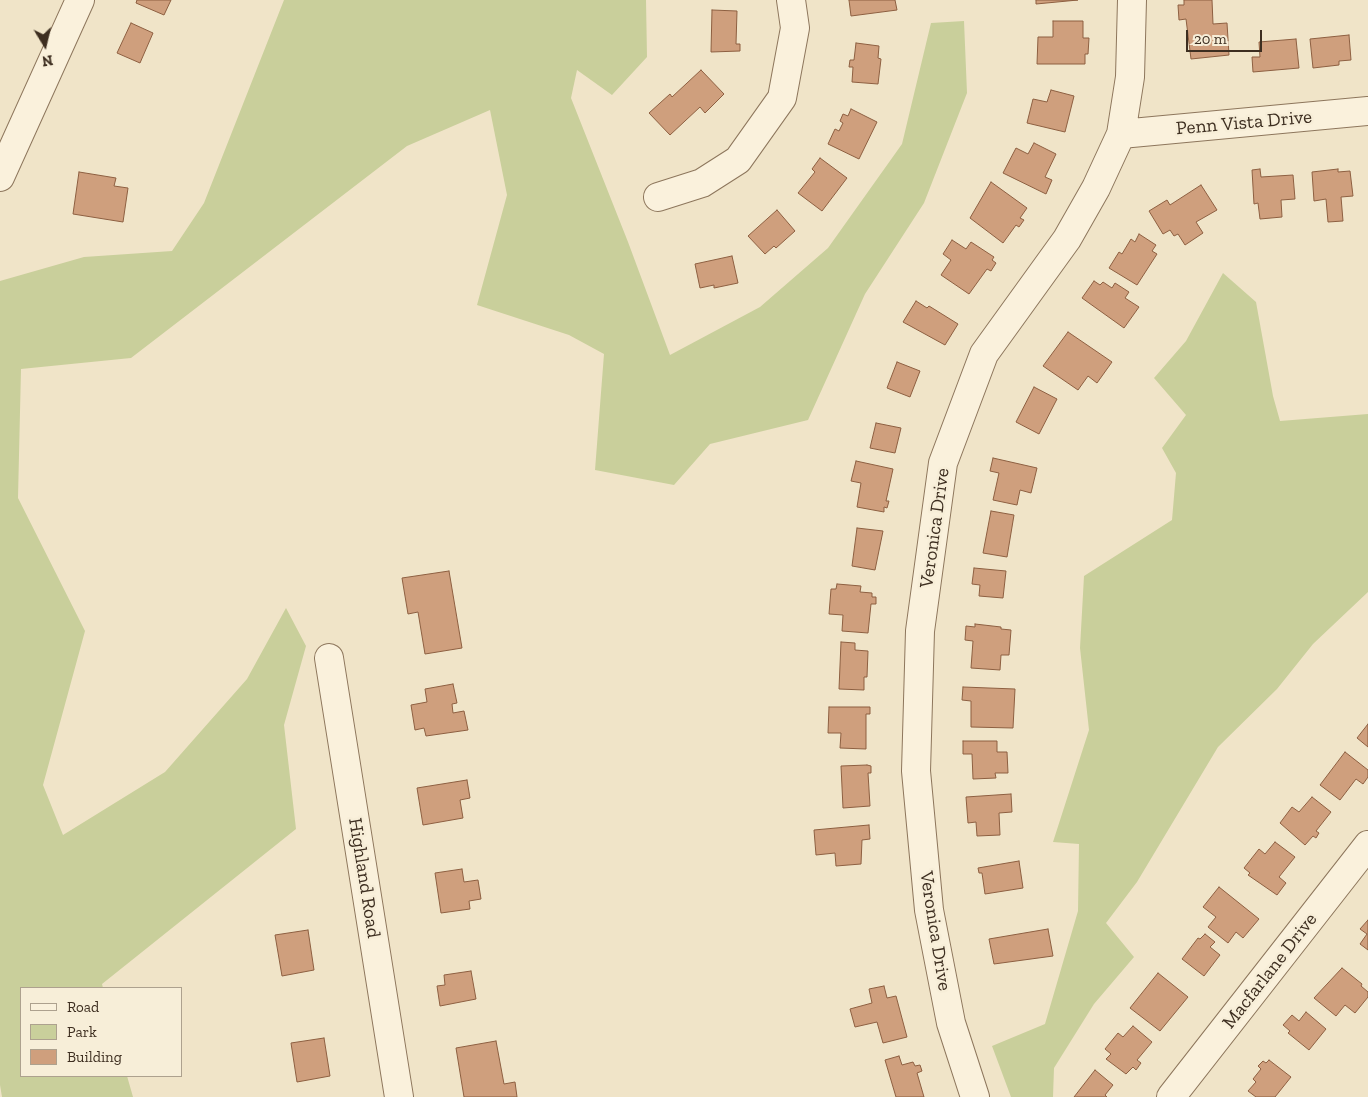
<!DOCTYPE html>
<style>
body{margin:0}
#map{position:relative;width:1368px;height:1097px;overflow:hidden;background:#f0e4c8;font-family:"Zilla Slab",serif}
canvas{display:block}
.legend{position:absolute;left:20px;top:987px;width:162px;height:90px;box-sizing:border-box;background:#f7eed8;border:1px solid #ada18e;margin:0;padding:6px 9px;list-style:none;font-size:15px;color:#3d2e20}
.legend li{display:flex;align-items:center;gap:10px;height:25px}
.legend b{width:25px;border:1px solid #ada18e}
.north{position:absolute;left:20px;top:20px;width:50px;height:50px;-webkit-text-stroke:4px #f7eed8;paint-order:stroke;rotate:171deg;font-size:14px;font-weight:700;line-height:20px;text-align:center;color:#3d2e20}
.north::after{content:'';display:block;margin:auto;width:18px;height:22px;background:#3d2e20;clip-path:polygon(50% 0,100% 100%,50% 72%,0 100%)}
.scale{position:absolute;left:1186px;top:30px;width:76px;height:22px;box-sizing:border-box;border:2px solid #3d2e20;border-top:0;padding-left:6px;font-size:15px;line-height:18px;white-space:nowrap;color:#3d2e20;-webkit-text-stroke:4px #f7eed8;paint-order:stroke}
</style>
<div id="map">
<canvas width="1368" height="1097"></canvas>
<ul class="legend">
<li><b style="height:6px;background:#faf1dc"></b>Road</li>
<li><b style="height:14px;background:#c9cf9b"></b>Park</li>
<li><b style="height:14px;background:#cf9f7d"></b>Building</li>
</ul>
<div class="north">N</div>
<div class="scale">20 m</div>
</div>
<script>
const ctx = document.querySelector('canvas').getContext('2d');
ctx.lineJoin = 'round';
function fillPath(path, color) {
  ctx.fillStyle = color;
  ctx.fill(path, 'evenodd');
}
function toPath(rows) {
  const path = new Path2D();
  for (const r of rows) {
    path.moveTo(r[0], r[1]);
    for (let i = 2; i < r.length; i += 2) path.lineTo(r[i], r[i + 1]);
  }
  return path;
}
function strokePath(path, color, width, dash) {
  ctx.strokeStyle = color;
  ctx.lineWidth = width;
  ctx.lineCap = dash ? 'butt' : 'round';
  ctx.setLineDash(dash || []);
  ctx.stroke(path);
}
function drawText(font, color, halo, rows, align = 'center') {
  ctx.font = font + ' "Zilla Slab",serif';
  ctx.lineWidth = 5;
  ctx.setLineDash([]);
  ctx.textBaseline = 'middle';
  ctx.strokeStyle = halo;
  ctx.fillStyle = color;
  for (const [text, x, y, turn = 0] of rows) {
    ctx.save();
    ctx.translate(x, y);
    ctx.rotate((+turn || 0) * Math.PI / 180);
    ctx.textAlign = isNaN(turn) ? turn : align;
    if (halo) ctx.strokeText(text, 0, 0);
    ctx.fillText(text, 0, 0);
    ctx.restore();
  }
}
const green = toPath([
 [284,0,646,0,647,57,612,95,577,70,571,98,628,242,670,355,760,307,828,248,902,144,931,23,964,21,967,93,924,203,865,294,808,420,710,444,674,485,595,470,604,354,569,335,477,305,507,195,490,110,407,146,131,358,21,369,18,498,85,631,43,785,63,835,165,772,247,679,286,608,306,646,284,725,296,829,102,984,103,988,21,988,21,1076,127,1076,133,1097,2,1097,0,1085,0,281,84,257,172,251,204,203],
 [1223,273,1256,302,1273,396,1280,421,1368,414,1368,592,1313,644,1277,689,1218,747,1137,882,1106,923,1134,957,1094,1004,1054,1068,1053,1097,1011,1097,992,1046,1045,1024,1078,911,1079,844,1053,842,1089,730,1080,648,1084,576,1172,520,1176,473,1162,448,1186,415,1154,378,1186,341]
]);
const building = toPath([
 [137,0,171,0,164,15,136,3,137,0],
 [849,0,895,0,897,10,851,16,849,0],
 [1036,0,1078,0,1036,4,1036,0],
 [1184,0,1212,0,1213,24,1227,23,1229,55,1191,59,1186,19,1179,20,1178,5,1184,5,1184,0],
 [712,10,737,11,736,44,740,44,740,51,711,52,712,10],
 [1053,21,1083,21,1083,38,1089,38,1088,54,1085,54,1085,64,1037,64,1038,37,1053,37,1053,21],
 [131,23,153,33,140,63,117,53,131,23],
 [1349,35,1351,60,1339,61,1339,65,1313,68,1310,39,1349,35],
 [1296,39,1299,68,1253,72,1252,57,1260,57,1259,42,1296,39],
 [856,43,879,46,878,58,881,59,878,84,852,82,853,67,849,67,850,60,854,60,856,43],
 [701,70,724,94,705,113,700,107,670,135,649,113,670,94,672,97,701,70],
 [1051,90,1074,96,1065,132,1027,123,1033,99,1047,102,1051,90],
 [851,109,877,122,859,159,828,144,835,129,839,131,843,123,840,121,843,114,848,116,851,109],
 [1034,143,1056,154,1045,177,1052,180,1046,194,1003,173,1016,148,1028,154,1034,143],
 [820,158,847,178,822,211,798,193,815,172,812,169,820,158],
 [1260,169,1261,177,1293,175,1295,199,1281,200,1282,217,1260,219,1258,203,1254,204,1252,170,1260,169],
 [1338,169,1338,172,1350,171,1353,196,1341,197,1343,221,1328,222,1326,199,1314,201,1312,172,1338,169],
 [79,172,116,178,114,186,128,188,123,222,73,214,79,172],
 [991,182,1027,208,1020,218,1024,220,1019,227,1016,225,1003,243,970,218,991,182],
 [1201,185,1217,210,1196,222,1203,233,1185,245,1178,234,1174,236,1170,230,1163,234,1149,211,1167,200,1170,205,1201,185],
 [777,210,795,231,776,248,774,246,765,254,748,236,777,210],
 [1139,234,1156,245,1152,251,1157,254,1137,285,1109,268,1119,252,1122,254,1131,239,1135,242,1139,234],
 [952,240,966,249,971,242,994,257,992,260,996,263,991,271,987,269,969,294,941,275,951,260,943,254,952,240],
 [732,256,738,283,714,288,714,285,700,288,695,264,732,256],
 [1094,281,1100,285,1103,282,1112,288,1115,283,1129,292,1125,298,1139,307,1124,328,1082,298,1094,281],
 [916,301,927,308,929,306,958,324,945,345,903,322,916,301],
 [1068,332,1112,362,1097,383,1088,376,1078,390,1043,366,1068,332],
 [897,362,920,371,910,397,887,388,897,362],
 [1034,387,1057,399,1039,434,1016,422,1034,387],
 [876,423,901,428,895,453,870,448,876,423],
 [993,458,1037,468,1031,493,1020,490,1017,505,993,500,999,473,990,471,993,458],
 [856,461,893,469,886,501,889,501,887,508,884,507,884,512,857,507,861,483,851,481,856,461],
 [991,511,1014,515,1007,557,983,553,991,511],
 [857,528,883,531,875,570,852,566,857,528],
 [974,568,1006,571,1003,598,979,596,980,585,972,584,974,568],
 [449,571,462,648,425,654,418,612,408,614,402,578,449,571],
 [837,584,861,586,860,592,872,593,872,597,876,597,876,604,871,604,868,633,842,631,843,615,829,614,831,589,836,589,837,584],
 [975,624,1001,627,1001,629,1011,630,1009,655,1001,655,1000,670,971,668,973,641,965,640,966,626,975,627,975,624],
 [841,642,855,643,855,650,868,651,867,677,864,677,864,690,839,689,841,642],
 [453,684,457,703,452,704,453,713,464,711,468,730,426,736,424,728,415,730,411,705,427,702,425,689,453,684],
 [963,687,1015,689,1013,728,971,727,971,701,962,700,963,687],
 [829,707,870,707,870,714,866,714,866,749,840,748,841,733,828,733,829,707],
 [1368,724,1368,747,1357,738,1368,724],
 [963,741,997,741,997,752,1007,752,1008,773,995,773,996,778,973,779,972,754,963,754,963,741],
 [1345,752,1368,770,1368,777,1363,784,1356,779,1340,800,1320,785,1345,752],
 [867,765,871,766,871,773,868,773,870,806,843,808,841,766,867,765],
 [467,780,470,798,460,800,463,818,423,825,417,788,467,780],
 [1011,794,1012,812,999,813,1000,835,977,836,976,822,968,823,966,797,1011,794],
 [1312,797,1331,812,1316,831,1319,833,1316,838,1313,836,1305,845,1280,823,1292,807,1299,812,1312,797],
 [869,825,870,839,862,840,861,864,836,866,835,853,816,855,814,830,869,825],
 [1275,842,1295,857,1279,877,1286,883,1277,895,1248,875,1250,873,1244,868,1259,849,1265,854,1275,842],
 [1019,861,1023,888,985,894,982,873,979,873,978,868,1019,861],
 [462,869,464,882,478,880,481,899,469,901,470,909,441,913,435,873,462,869],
 [1219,887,1259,919,1243,938,1236,932,1228,943,1208,927,1216,917,1203,907,1219,887],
 [1368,920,1368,950,1360,944,1367,934,1360,929,1368,920],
 [1048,929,1053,956,994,964,989,939,1048,929],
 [308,930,314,970,282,976,275,935,308,930],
 [1205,934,1215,942,1210,947,1220,955,1204,976,1182,959,1198,938,1200,939,1205,934],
 [1342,968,1362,984,1361,986,1368,992,1368,997,1355,1013,1345,1005,1336,1016,1314,998,1342,968],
 [471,971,476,999,440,1006,437,986,445,985,444,975,471,971],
 [1158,973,1188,997,1160,1031,1130,1008,1158,973],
 [884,986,887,998,896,996,907,1037,883,1043,877,1022,855,1027,850,1009,872,1003,869,989,884,986],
 [1306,1012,1326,1029,1309,1050,1288,1033,1290,1031,1283,1025,1292,1015,1299,1021,1306,1012],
 [1133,1026,1152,1042,1137,1060,1141,1063,1136,1070,1133,1067,1126,1074,1106,1059,1111,1054,1105,1049,1118,1033,1123,1037,1133,1026],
 [324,1038,330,1076,297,1082,291,1043,324,1038],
 [496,1041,504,1084,515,1082,517,1097,464,1097,456,1048,496,1041],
 [899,1056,902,1065,913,1062,915,1066,920,1065,922,1071,917,1073,924,1097,896,1097,885,1060,899,1056],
 [1269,1060,1291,1077,1275,1097,1256,1097,1248,1091,1256,1082,1253,1079,1261,1069,1258,1066,1263,1061,1266,1063,1269,1060],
 [1095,1070,1113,1085,1105,1095,1107,1097,1074,1097,1095,1070]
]);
const minor = toPath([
 [1121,134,1368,111],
 [0,177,80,0],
 [658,197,702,183,738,160,782,98,795,28,791,0],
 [329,658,399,1097],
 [975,1097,951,1023,929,910,916,771,920,631,943,463,984,354,1067,239,1096,188,1121,134,1130,77,1132,0],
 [1171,1097,1368,845]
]);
const streetNames = [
 ["Penn Vista Drive",1244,123,-5],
 ["Veronica Drive",935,528,-82],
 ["Highland Road",364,878,81],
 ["Veronica Drive",935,931,81],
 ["Macfarlane Drive",1270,971,-52]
];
fillPath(green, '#c9cf9b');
fillPath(building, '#cf9f7d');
strokePath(building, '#8d5f41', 1);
strokePath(minor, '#8d765c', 30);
strokePath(minor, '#faf1dc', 28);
drawText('19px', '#3d2e20', '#f7eed8', streetNames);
</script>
